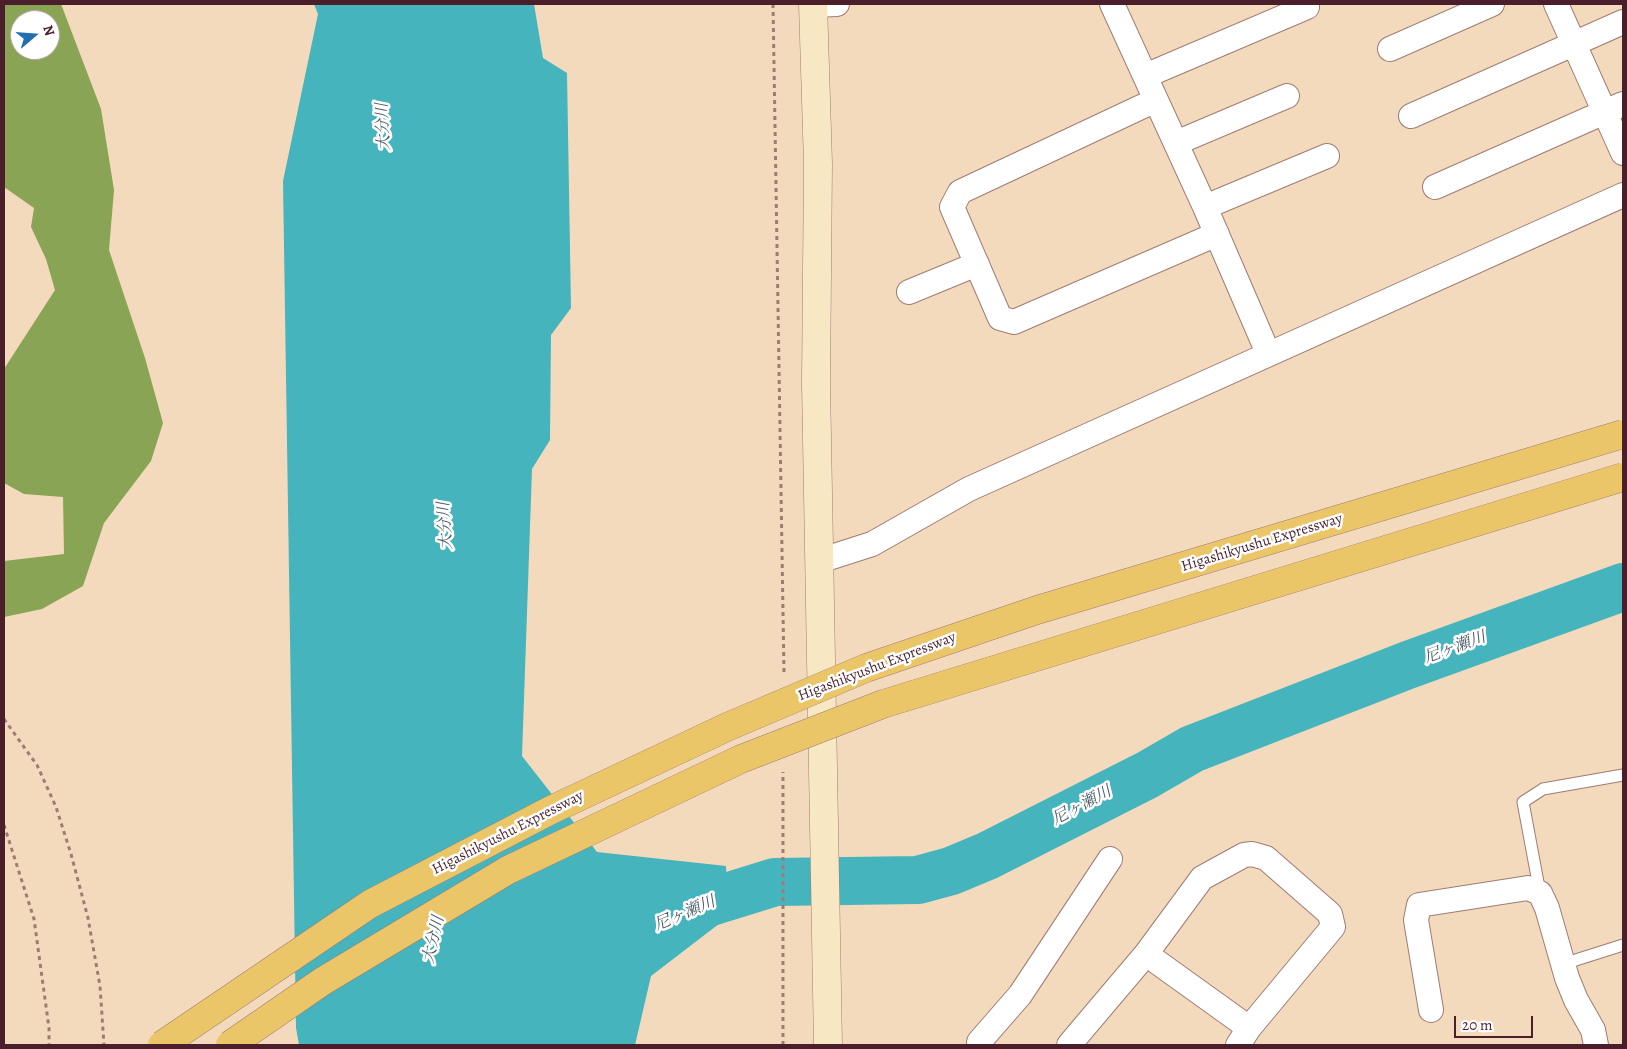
<!DOCTYPE html>
<meta charset="utf-8">
<style>
body{margin:0}
#map{position:relative;width:1627px;height:1049px;overflow:hidden;background:#f3dabc;font-family:Alegreya,serif}
canvas{display:block}
.frame{position:absolute;inset:0;border:5px solid #4a1f2b;pointer-events:none}
.north{position:absolute;left:10px;top:10px;width:50px;height:50px;box-sizing:border-box;background:#fff;border:1px solid #b7a5aa;border-radius:50%;rotate:72deg;font-size:14px;font-weight:700;line-height:20px;text-align:center;color:#4a1f2b}
.north::after{content:'';display:block;margin:auto;width:18px;height:22px;background:#1f6fb2;clip-path:polygon(50% 0,100% 100%,50% 72%,0 100%)}
.scale{position:absolute;left:1454px;top:1016px;width:79px;height:22px;box-sizing:border-box;border:2px solid #4a1f2b;border-top:0;padding-left:6px;font-size:15px;line-height:18px;white-space:nowrap;color:#4a1f2b;-webkit-text-stroke:4px #fff;paint-order:stroke}
</style>
<div id="map">
<canvas width="1627" height="1049"></canvas>
<div class="frame"></div>
<div class="north">N</div>
<div class="scale">20 m</div>
</div>
<script>
const ctx = document.querySelector('canvas').getContext('2d');
ctx.lineJoin = 'round';
function fillPath(path, color) {
  ctx.fillStyle = color;
  ctx.fill(path, 'evenodd');
}
function toPath(rows) {
  const path = new Path2D();
  for (const r of rows) {
    path.moveTo(r[0], r[1]);
    for (let i = 2; i < r.length; i += 2) path.lineTo(r[i], r[i + 1]);
  }
  return path;
}
function strokePath(path, color, width, dash) {
  ctx.strokeStyle = color;
  ctx.lineWidth = width;
  ctx.lineCap = dash ? 'butt' : 'round';
  ctx.setLineDash(dash || []);
  ctx.stroke(path);
}
function drawText(font, color, halo, rows, align = 'center') {
  ctx.font = font + ' Alegreya,"Noto Serif JP",serif';
  ctx.lineWidth = 5;
  ctx.setLineDash([]);
  ctx.textBaseline = 'middle';
  ctx.strokeStyle = halo;
  ctx.fillStyle = color;
  for (const [text, x, y, turn = 0] of rows) {
    ctx.save();
    ctx.translate(x, y);
    ctx.rotate((+turn || 0) * Math.PI / 180);
    ctx.textAlign = isNaN(turn) ? turn : align;
    if (halo) ctx.strokeText(text, 0, 0);
    ctx.fillText(text, 0, 0);
    ctx.restore();
  }
}
const forest = toPath([
 [4,4,61,4,101,109,114,190,109,250,145,358,163,423,151,461,104,523,83,586,42,609,4,617,4,561,64,554,63,497,24,494,4,483,4,369,55,290,46,259,31,227,34,208,4,187],
 [20,20,50,20,50,50,20,50]
]);
const water = toPath([
 [314,4,534,4,543,58,567,73,571,308,551,335,550,440,532,469,522,756,597,852,726,866,728,917,651,976,635,1045,299,1045,296,1028,283,181,318,14]
]);
const river = toPath([
 [666,921,691,908,775,882,918,880,951,871,987,856,1147,775,1192,749,1408,665,1623,587]
]);
const path = toPath([
 [773,4,784,673],
 [4,719,37,765,56,807,71,854,88,918,100,986,104,1045],
 [4,825,34,919,49,1028,49,1045],
 [783,1045,783,772]
]);
const lane = toPath([
 [1540,893,1523,802,1543,789,1623,775],
 [1563,964,1623,945]
]);
const street = toPath([
 [1112,4,1205,207,1268,353],
 [1556,4,1623,153],
 [813,5,837,4],
 [1390,49,1492,4],
 [1145,76,1307,7],
 [1156,100,960,192,952,207,1000,318,1014,322,1217,234],
 [1411,116,1623,22],
 [1176,143,1287,96],
 [1435,187,1623,104],
 [1205,207,1327,156],
 [909,292,977,264],
 [819,561,872,544,969,489,1623,195],
 [1146,954,1249,1028],
 [1431,1010,1416,920,1419,905,1528,888,1540,893,1547,908,1567,978,1576,1000,1593,1030,1596,1045],
 [981,1045,979,1042,1020,995,1110,859],
 [1069,1045,1146,954,1202,878,1244,855,1252,854,1266,858,1330,914,1333,927,1249,1028,1238,1045]
]);
const secondary = toPath([
 [813,4,818,164,816,383,828,1045]
]);
const highwayBridge = toPath([
 [162,1045,370,904,551,810,727,727,866,668,1037,610,1623,434],
 [230,1045,323,981,508,870,741,759,883,704,1623,477]
]);
const streetNames = [
 ["Higashikyushu Expressway",1262,543,-17],
 ["Higashikyushu Expressway",877,667,-21],
 ["Higashikyushu Expressway",508,833,-27]
];
const waterNames = [
 ["大分川",384,127,-93],
 ["大分川",446,526,-94],
 ["尼ヶ瀬川",1455,648,-20],
 ["尼ヶ瀬川",1082,806,-28],
 ["尼ヶ瀬川",685,914,-23],
 ["大分川",434,940,-77]
];
fillPath(forest, '#8aa455');
fillPath(water, '#45b4bd');
strokePath(river, '#45b4bd', 48);
strokePath(lane, '#9e7c74', 13);
strokePath(street, '#9e7c74', 26);
strokePath(secondary, '#9e7c74', 29);
strokePath(path, '#9e7c74', 3, [4, 4]);
strokePath(lane, '#fff', 11);
strokePath(street, '#fff', 24);
strokePath(secondary, '#f7e8c3', 28);
strokePath(highwayBridge, '#9e7c74', 29, []);
strokePath(highwayBridge, '#ebc669', 28);
drawText('15px', '#4a1f2b', '#fff', streetNames);
drawText('italic 16px', '#485b65', '#fff', waterNames);
</script>
